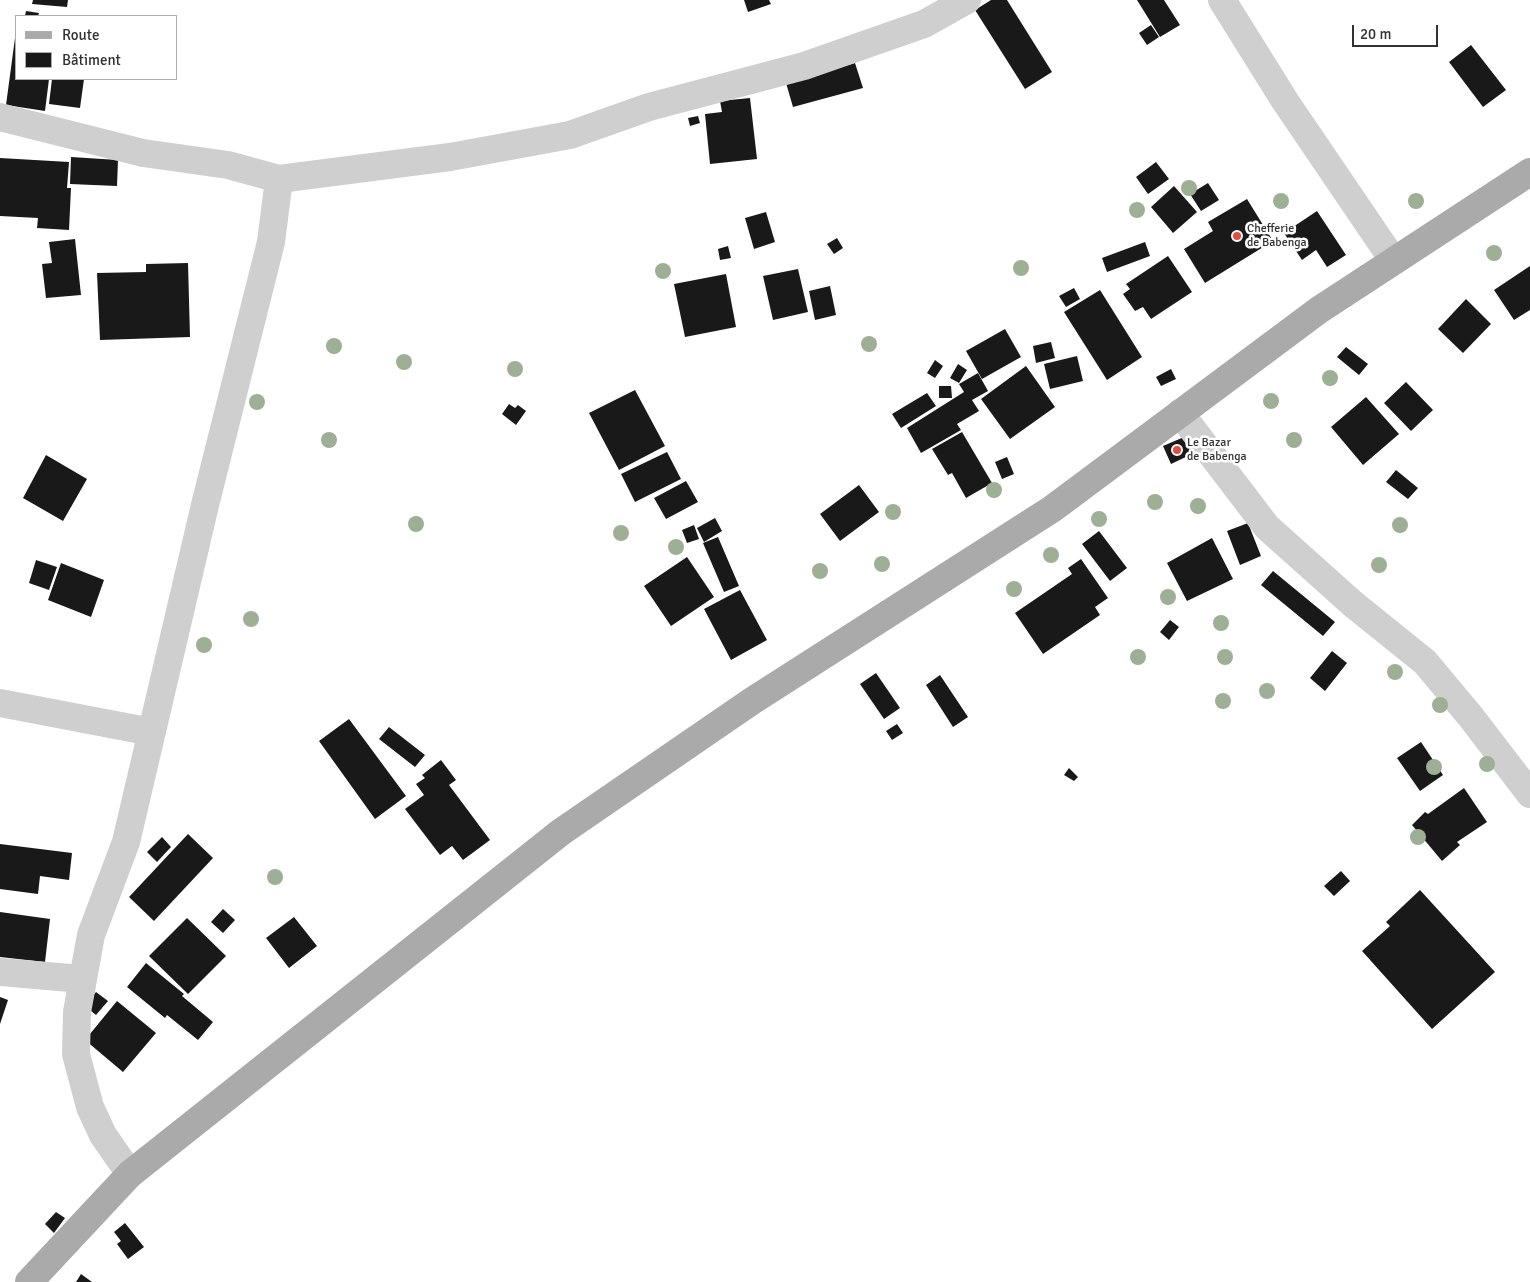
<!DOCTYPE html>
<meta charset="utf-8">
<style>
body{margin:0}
#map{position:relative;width:1530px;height:1282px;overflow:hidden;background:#fff;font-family:Signika,sans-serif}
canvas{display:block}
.legend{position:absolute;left:15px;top:15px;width:162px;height:65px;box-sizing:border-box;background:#fff;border:1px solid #adadad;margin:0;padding:6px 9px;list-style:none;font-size:15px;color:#323232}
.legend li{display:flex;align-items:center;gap:10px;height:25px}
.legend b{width:25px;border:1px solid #adadad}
.scale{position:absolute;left:1352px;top:25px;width:86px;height:22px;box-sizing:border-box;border:2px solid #323232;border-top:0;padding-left:6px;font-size:15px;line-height:18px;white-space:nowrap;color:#323232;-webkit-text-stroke:4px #fff;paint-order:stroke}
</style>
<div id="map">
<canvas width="1530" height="1282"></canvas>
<ul class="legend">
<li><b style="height:6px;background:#aaa"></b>Route</li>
<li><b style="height:14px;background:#191919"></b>Bâtiment</li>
</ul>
<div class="scale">20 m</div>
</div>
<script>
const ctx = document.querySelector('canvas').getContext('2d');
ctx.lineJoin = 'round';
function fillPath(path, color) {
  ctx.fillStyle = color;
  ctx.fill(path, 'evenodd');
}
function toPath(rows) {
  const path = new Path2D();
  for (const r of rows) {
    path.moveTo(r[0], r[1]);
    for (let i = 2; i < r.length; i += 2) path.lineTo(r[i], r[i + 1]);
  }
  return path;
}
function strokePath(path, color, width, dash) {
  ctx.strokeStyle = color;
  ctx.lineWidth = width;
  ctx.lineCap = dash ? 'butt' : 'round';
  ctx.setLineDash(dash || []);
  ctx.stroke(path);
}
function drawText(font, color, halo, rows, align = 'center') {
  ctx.font = font + ' Signika,sans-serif';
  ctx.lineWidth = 5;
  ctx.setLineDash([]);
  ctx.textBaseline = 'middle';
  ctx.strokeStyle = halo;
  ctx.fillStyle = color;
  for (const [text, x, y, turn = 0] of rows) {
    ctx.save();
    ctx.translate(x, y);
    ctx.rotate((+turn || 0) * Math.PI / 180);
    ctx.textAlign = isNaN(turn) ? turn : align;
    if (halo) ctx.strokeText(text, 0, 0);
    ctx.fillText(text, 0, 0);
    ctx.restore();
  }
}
const building = toPath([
 [33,0,68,0,67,7,32,4],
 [744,0,769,0,771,4,748,12],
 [991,0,1007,0,1052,72,1025,89,975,10],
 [1137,0,1164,0,1180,25,1160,37],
 [26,11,39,13,38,16,25,16],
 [1151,25,1159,37,1147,45,1139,33],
 [15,38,16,79,49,79,45,111,6,105],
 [1471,45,1506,90,1483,107,1449,62],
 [855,63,863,88,793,107,786,83],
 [52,79,84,79,80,108,49,104],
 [750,98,757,159,710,164,705,114,722,112,720,101],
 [698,116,700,123,690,126,688,118],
 [71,157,118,160,117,186,70,184],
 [0,158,69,162,67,188,71,188,69,230,37,228,38,218,0,216],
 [1156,162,1169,179,1148,194,1136,177],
 [1208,183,1219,200,1201,211,1190,194],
 [1174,186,1197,212,1173,233,1151,207],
 [1247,199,1273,241,1205,283,1184,249,1213,231,1208,222],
 [1317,211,1346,255,1327,267,1316,250,1302,260,1284,233],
 [766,212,775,242,754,249,745,218],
 [837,238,843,248,834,254,827,244],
 [75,239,81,295,46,298,42,264,52,263,49,242],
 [1145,242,1150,256,1107,272,1102,258],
 [728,246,731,258,720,260,718,249],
 [1168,256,1192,292,1151,319,1143,307,1135,311,1123,294,1130,289,1126,284],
 [188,263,190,337,100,340,97,273,146,272,146,264],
 [1530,266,1530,310,1514,320,1494,290],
 [798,269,808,312,773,320,763,276],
 [726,274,736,327,685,337,674,284],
 [830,286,836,315,815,320,809,291],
 [1074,288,1080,299,1066,307,1059,296],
 [1100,290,1142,357,1107,380,1064,312],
 [1466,299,1491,324,1463,353,1438,329],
 [1005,329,1021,357,982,379,966,351],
 [1051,342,1055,358,1036,363,1033,346],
 [1346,347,1368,364,1359,375,1337,357],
 [1077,356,1083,381,1050,389,1044,364],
 [935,360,943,366,935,378,927,373],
 [958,364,967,370,959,383,950,378],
 [1026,366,1055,407,1010,439,981,399],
 [1171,369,1176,379,1161,386,1156,377],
 [978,373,988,391,972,400,979,411,957,424,961,430,921,453,907,428,964,392,959,384],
 [1406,382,1433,410,1411,431,1384,403],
 [939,386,951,386,952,398,939,398],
 [635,390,665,446,619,470,589,413],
 [927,393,936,406,901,428,892,414],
 [1366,397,1399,434,1363,465,1331,427],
 [509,404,515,408,518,405,526,411,516,425,502,414],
 [962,432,992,483,966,498,952,473,948,475,932,449],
 [1184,437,1192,454,1171,464,1163,446],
 [667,452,681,479,635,502,621,474],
 [46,455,87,479,63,521,23,498],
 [1007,457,1014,474,1002,479,995,462],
 [1396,470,1418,488,1408,499,1386,482],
 [686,481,698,502,666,519,654,498],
 [859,485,879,512,840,541,820,514],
 [715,518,722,531,704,542,697,528],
 [1248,523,1261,556,1240,565,1227,531],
 [694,525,699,539,687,543,682,530],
 [1099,531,1127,568,1110,581,1082,544],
 [718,537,739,586,724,592,703,543],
 [1212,538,1233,579,1187,601,1167,563],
 [687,557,714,597,671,626,644,586],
 [1081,559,1108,598,1095,607,1100,615,1043,654,1015,613,1072,574,1068,568],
 [36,560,57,567,49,590,29,583],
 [61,563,104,580,91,617,48,600],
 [1273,571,1335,622,1323,636,1261,585],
 [740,590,767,640,731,660,704,609],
 [1170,620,1179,627,1169,640,1160,632],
 [1332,651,1347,663,1325,691,1310,678],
 [876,673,900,708,884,719,860,684],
 [940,675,968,717,953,727,926,685],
 [349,719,406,796,375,819,319,741],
 [897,724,903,733,892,740,886,731],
 [389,727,425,755,415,767,379,739],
 [1421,742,1443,775,1420,791,1397,758],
 [441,760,456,780,449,785,490,840,463,860,452,846,440,855,405,809,424,795,416,784,425,778,422,775],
 [1069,768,1078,777,1074,781,1064,775],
 [1464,788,1487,822,1457,842,1460,845,1442,861,1412,825,1425,812,1428,814],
 [188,834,213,858,154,921,129,897],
 [162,837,171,847,157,862,147,852],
 [0,844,72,853,69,880,40,876,38,894,0,889],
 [1341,871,1350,881,1334,896,1324,886],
 [1420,890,1495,972,1432,1029,1362,951,1390,926,1386,922],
 [223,909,235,920,223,933,211,922],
 [0,912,50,919,45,962,0,957],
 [294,917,317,946,289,968,266,938],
 [187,918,226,956,188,994,149,956],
 [146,963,184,994,182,996,213,1022,198,1040,167,1015,165,1018,127,987],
 [96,992,108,1001,96,1015,85,1006],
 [0,997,8,1000,0,1024],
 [117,1001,156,1033,123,1072,85,1040],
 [56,1212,65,1218,54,1233,45,1224],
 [125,1223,144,1247,128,1259,117,1244,121,1241,114,1232],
 [81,1274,92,1282,76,1282]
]);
const minor = toPath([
 [1222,0,1285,101,1393,260],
 [0,117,143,153,228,165,279,179],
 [1180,413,1267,527,1353,604,1425,662,1471,717,1530,794],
 [0,703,152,732],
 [0,972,82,979],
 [130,1174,103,1135,90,1107,76,1054,77,1012,91,935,126,842,205,505,271,242,279,179,450,157,570,135,649,107,804,66,924,24,967,0]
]);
const major = toPath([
 [29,1282,130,1174,561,832,752,701,1052,509,1319,310,1530,172]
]);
const trees = [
 [1189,188],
 [1281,201],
 [1416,201],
 [1137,210],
 [1494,253],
 [1021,268],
 [663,271],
 [869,344],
 [334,346],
 [404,362],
 [515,369],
 [1330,378],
 [1271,401],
 [257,402],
 [329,440],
 [1294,440],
 [994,490],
 [1155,502],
 [1198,506],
 [893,512],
 [1099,519],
 [416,524],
 [1400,525],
 [621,533],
 [676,547],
 [1051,555],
 [882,564],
 [1379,565],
 [820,571],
 [1014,589],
 [1168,597],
 [251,619],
 [1221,623],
 [204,645],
 [1138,657],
 [1225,657],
 [1395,672],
 [1267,691],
 [1223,701],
 [1440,705],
 [1487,764],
 [1434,767],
 [1418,837],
 [275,877]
];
const markers = [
 [1237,236,5,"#df4f3f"],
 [1177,450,5,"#df4f3f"]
];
const poiNames = [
 ["Chefferie",1247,229],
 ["de Babenga",1247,243],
 ["Le Bazar",1187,443],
 ["de Babenga",1187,457]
];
fillPath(building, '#191919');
strokePath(minor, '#cfcfcf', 28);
strokePath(major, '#aaa', 28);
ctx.fillStyle = '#9eaf96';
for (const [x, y] of trees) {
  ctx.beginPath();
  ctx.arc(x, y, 8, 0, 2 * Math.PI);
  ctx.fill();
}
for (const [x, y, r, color] of markers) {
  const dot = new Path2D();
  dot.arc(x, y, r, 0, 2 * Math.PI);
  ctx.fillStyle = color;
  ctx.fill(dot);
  strokePath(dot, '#fff', 2);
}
drawText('12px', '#323232', '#fff', poiNames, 'left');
</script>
